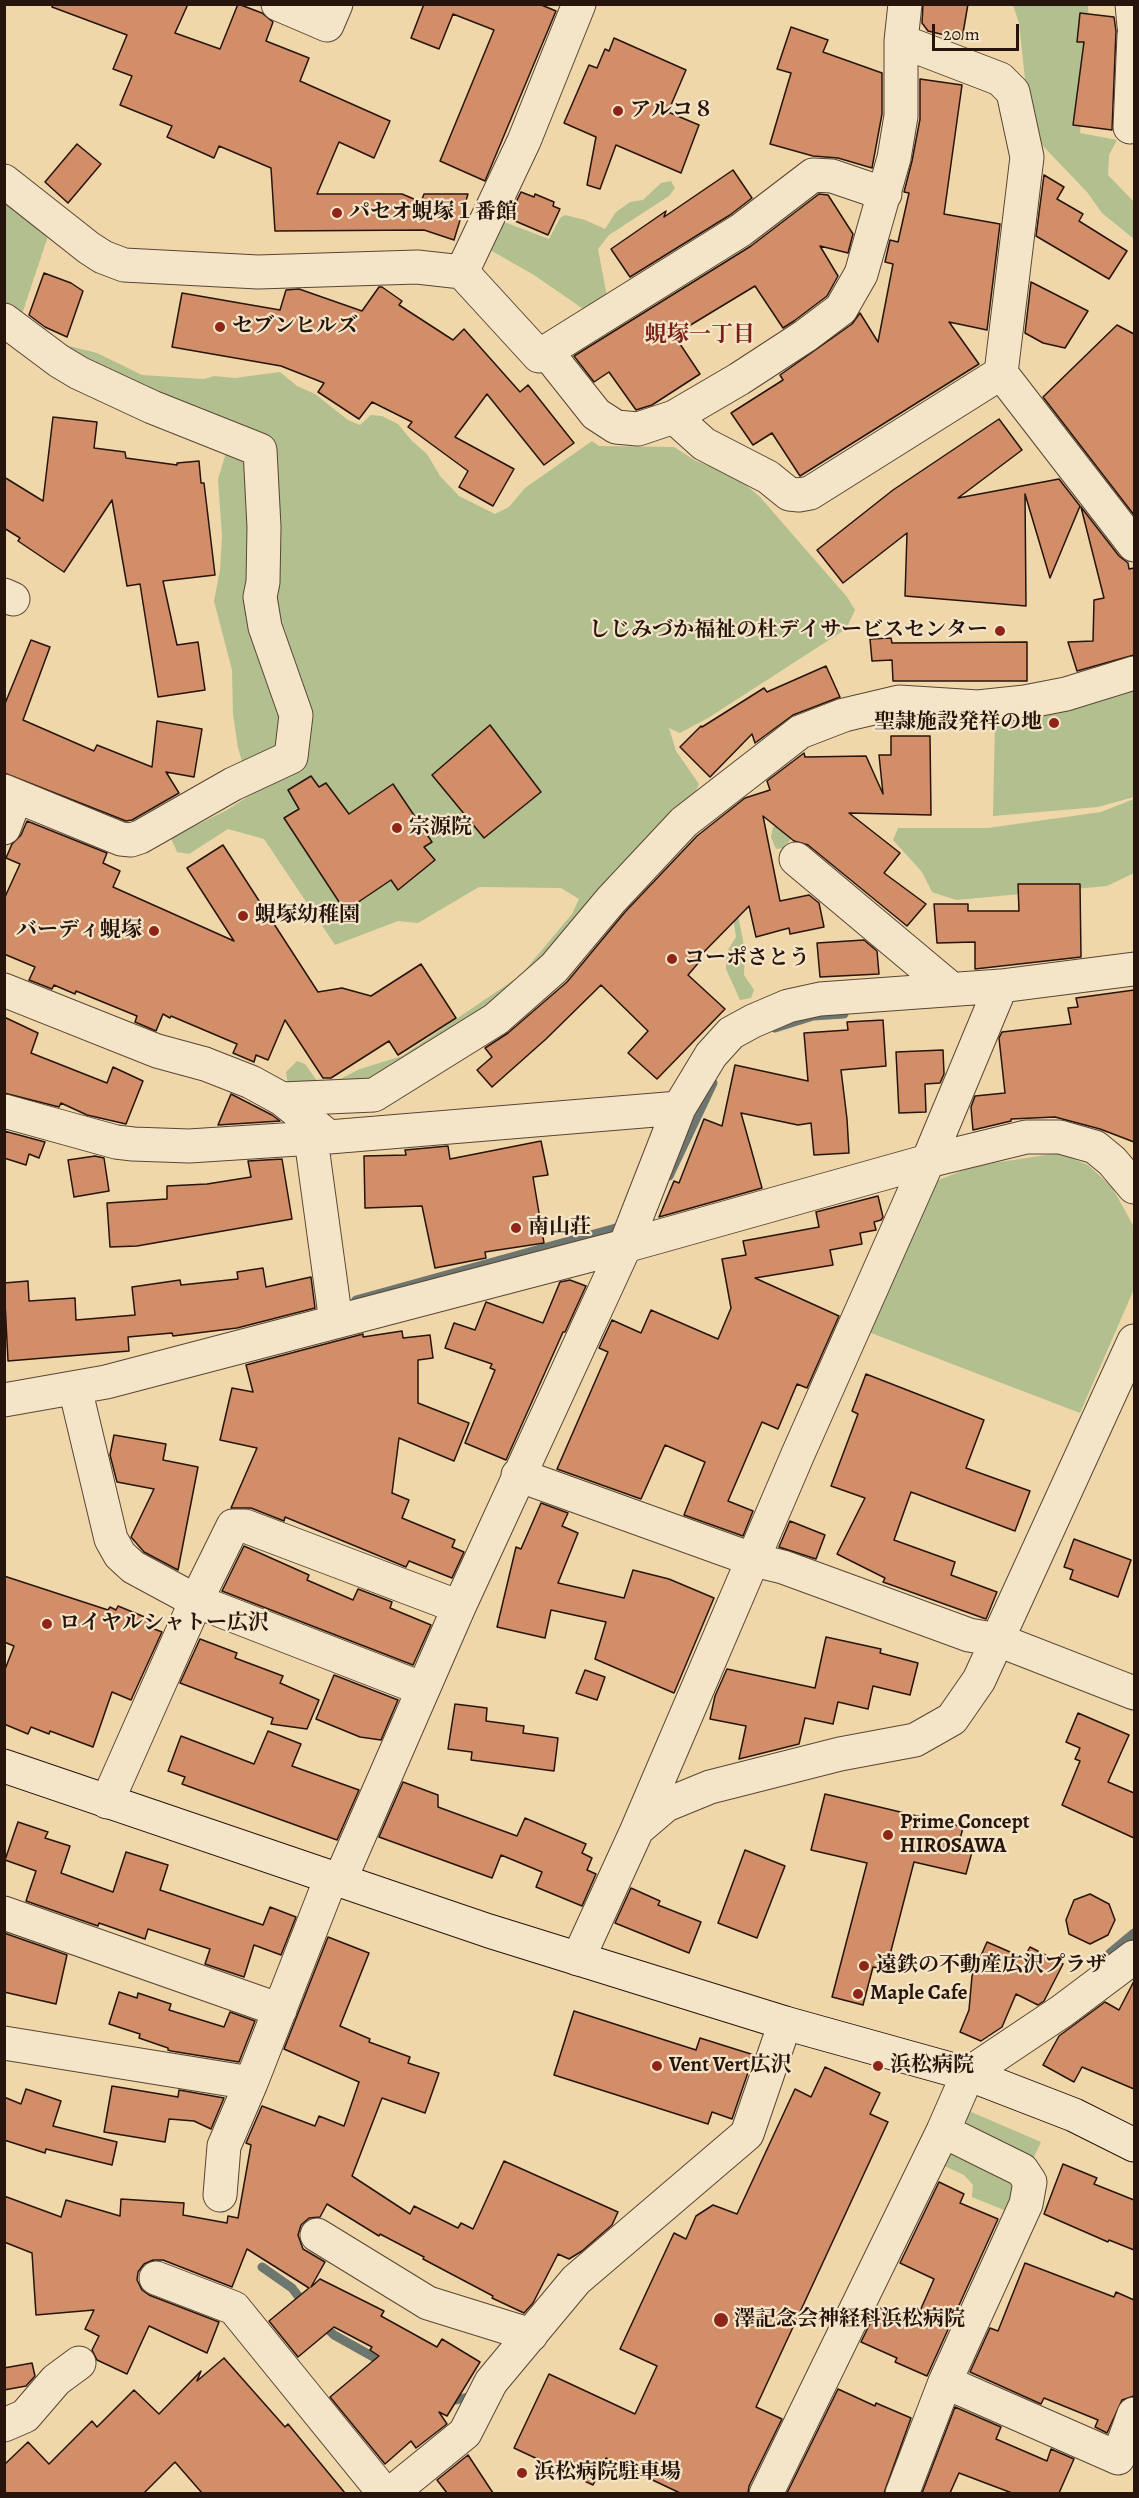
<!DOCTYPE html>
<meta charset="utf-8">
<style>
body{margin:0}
#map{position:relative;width:1139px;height:2498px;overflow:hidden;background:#efd7aa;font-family:Alegreya,serif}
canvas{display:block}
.frame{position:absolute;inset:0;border:6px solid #27140c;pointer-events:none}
.scale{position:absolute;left:932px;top:24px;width:87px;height:27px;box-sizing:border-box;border:3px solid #27140c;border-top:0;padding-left:8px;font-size:18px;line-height:21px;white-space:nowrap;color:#27140c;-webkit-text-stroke:4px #f5e5c8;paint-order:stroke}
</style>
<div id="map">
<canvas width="1139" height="2498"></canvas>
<div class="frame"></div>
<div class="scale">20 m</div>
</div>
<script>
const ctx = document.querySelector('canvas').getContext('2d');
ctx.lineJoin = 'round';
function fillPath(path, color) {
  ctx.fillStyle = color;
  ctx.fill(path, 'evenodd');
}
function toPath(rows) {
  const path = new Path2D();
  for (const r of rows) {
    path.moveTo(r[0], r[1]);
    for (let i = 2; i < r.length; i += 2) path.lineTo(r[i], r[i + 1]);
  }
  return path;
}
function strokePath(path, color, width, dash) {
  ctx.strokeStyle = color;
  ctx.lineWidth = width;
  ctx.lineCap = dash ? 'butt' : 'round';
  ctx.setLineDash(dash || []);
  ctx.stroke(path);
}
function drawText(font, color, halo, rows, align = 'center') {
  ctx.font = font + ' Alegreya,"Noto Serif JP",serif';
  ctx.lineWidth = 4.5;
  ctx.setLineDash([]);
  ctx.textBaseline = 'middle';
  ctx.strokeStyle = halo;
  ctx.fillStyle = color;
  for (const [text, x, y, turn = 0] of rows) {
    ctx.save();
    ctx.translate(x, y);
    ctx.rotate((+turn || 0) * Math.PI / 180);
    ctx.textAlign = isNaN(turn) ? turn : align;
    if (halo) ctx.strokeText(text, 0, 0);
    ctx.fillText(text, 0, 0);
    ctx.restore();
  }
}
const green = toPath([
 [1013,5,1088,5,1090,49,1080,133,1117,140,1109,155,1108,175,1134,202,1134,239,1102,213,1087,192,1043,146,1037,133,1027,97,1019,23],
 [671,181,675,188,669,196,609,235,598,249,607,297,596,307,582,308,534,275,492,251,487,245,504,222,549,239,560,218,565,215,585,220,605,229,616,212,630,202,643,200,661,183],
 [4,200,49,233,21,317,5,303],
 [37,332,69,346,97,353,142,375,204,379,214,376,235,378,280,372,297,386,315,394,348,420,360,425,371,415,382,416,398,424,412,441,427,454,440,476,459,496,495,514,509,507,525,488,592,441,599,446,674,447,696,461,735,476,760,497,847,597,855,610,846,629,708,718,680,733,669,728,676,751,699,784,690,805,527,982,372,1087,289,1091,286,1072,297,1061,305,1064,322,1088,360,1069,402,1056,521,975,572,914,579,899,561,888,479,887,418,923,398,921,335,945,264,839,228,829,189,854,177,852,171,838,227,810,252,794,238,748,233,714,232,670,214,601,220,570,222,536,218,479,230,440,138,393],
 [1134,691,1134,797,1098,807,993,816,995,721,1033,717,1088,705],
 [1134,799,1134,873,1107,886,956,900,932,892,922,872,893,840,898,828,988,828,1101,812],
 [786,821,791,839,783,848,776,849,771,837,773,827],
 [733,891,745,950,744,975,754,990,751,998,740,1000,726,969,726,953,736,937,732,909],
 [1059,1153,1088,1165,1112,1187,1134,1227,1134,1289,1080,1413,866,1331,931,1183,974,1166],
 [969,2111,1041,2142,1033,2159,969,2132,966,2119],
 [943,2151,1011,2183,1016,2198,1009,2212,972,2197,973,2185,964,2175,938,2163]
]);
const stream = toPath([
 [775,1028,813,1016,844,1014],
 [669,1176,713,1083],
 [356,1300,623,1226],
 [1110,1953,1134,1933],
 [262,2267,292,2288,305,2305],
 [322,2324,334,2335,386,2364],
 [446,2396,456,2400,472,2396,474,2392]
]);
const building = toPath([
 [53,4,188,4,175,33,220,49,238,4,262,13,273,22,266,41,309,58,300,81,390,121,374,158,339,142,317,194,402,194,421,202,424,194,468,194,454,240,424,230,275,231,271,168,219,146,214,158,167,137,172,126,120,105,132,76,113,69,127,35,52,7,53,4],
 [424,4,539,4,556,11,485,181,440,161,494,30,453,14,439,49,411,38,424,4],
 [923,4,968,4,962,39,928,31,922,23,923,4],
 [1080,13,1114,17,1116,31,1112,130,1073,125,1084,42,1077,42,1080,13],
 [791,27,828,40,823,52,882,73,882,114,872,168,838,158,813,156,770,144,791,73,777,69,791,27],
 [614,38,686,70,668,112,699,125,681,173,616,145,600,189,587,185,596,137,564,123,589,65,597,68,605,49,609,51,614,38],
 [920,79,962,85,944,214,1000,224,987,330,949,322,979,364,800,476,772,433,753,445,731,413,783,380,780,375,852,324,860,313,878,342,893,264,885,262,890,240,898,242,909,193,904,192,912,161,920,119,920,79],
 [77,144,101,164,68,203,45,182,77,144],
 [733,170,752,198,730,215,630,277,611,249,666,211,664,217,733,170],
 [1044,175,1064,187,1057,199,1083,214,1079,221,1127,251,1109,279,1036,236,1044,175],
 [521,192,534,197,535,194,554,202,553,206,560,209,548,235,508,218,521,192],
 [819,194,828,195,853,234,848,253,820,246,838,276,827,296,794,321,783,328,755,286,674,335,700,374,652,405,636,410,609,372,594,382,574,356,751,246,819,194],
 [44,273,71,283,83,291,67,337,45,327,29,315,44,273],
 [1031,282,1088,311,1065,348,1043,343,1025,333,1031,282],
 [379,287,382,287,402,301,399,305,453,340,464,329,520,392,528,385,574,443,544,465,487,394,455,437,514,469,493,506,459,487,468,471,408,427,412,422,372,402,359,419,318,392,324,383,281,366,172,347,182,293,280,310,286,290,299,289,362,311,379,287],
 [1117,325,1134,334,1134,515,1043,397,1117,325],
 [53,417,97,422,94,448,125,452,126,458,177,465,177,463,199,461,201,483,204,483,215,575,163,581,177,645,198,642,205,690,158,697,140,584,127,586,112,500,64,572,18,541,20,538,4,528,4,477,43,501,53,417],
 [999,419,1022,450,958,498,1059,479,1080,506,1050,578,1025,494,1026,606,905,596,907,533,843,583,817,550,893,490,999,419],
 [1081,507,1119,556,1128,563,1129,569,1134,568,1134,655,1077,671,1068,642,1093,641,1094,600,1104,598,1081,507],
 [891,638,892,643,1027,642,1027,681,893,681,892,660,872,661,870,639,891,638],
 [31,640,50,647,23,720,94,751,97,745,152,767,157,721,202,729,194,777,166,772,179,793,132,820,126,821,4,773,4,706,31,640],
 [826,666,840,697,793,715,755,743,752,734,710,777,680,747,701,726,702,727,764,688,767,692,826,666],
 [490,725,541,792,484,838,432,775,490,725],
 [891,736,930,736,931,815,849,813,900,853,884,873,926,904,907,926,808,845,794,841,763,816,780,901,809,895,819,903,824,927,790,934,789,928,756,937,749,906,698,958,700,961,688,975,725,1009,657,1079,628,1053,648,1031,601,985,546,1039,492,1087,477,1070,492,1057,485,1048,508,1033,567,982,625,912,697,836,745,798,770,790,767,781,804,753,805,757,866,756,883,794,879,755,891,755,891,736],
 [311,776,319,787,326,783,349,814,393,784,432,842,424,847,435,860,398,890,391,880,345,911,284,818,299,809,288,790,311,776],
 [27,821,107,853,103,863,120,871,113,887,234,941,187,868,223,845,318,992,342,988,371,996,421,964,456,1018,398,1055,389,1041,331,1078,323,1078,285,1020,268,1060,256,1055,254,1062,233,1053,237,1044,171,1016,170,1018,163,1014,156,1031,135,1022,137,1016,76,991,75,994,54,985,52,989,29,980,35,967,4,954,4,899,20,864,6,858,12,844,21,835,27,821],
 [1018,884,1080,884,1081,957,975,969,975,942,937,943,934,904,968,904,968,911,1019,911,1018,884],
 [864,940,877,951,879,974,820,977,817,943,864,940],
 [1134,990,1134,1142,1100,1129,1055,1117,1011,1119,1011,1121,973,1130,971,1107,975,1096,1005,1093,999,1038,1002,1032,1071,1024,1068,1008,1078,1007,1076,998,1134,990],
 [4,1017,38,1033,31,1053,107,1083,113,1067,143,1081,126,1124,87,1115,61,1103,59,1107,4,1093,4,1017],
 [883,1020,886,1066,841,1070,847,1119,849,1153,814,1155,811,1123,798,1125,741,1113,762,1188,659,1217,674,1181,679,1183,704,1119,722,1126,735,1065,808,1081,804,1033,848,1030,847,1022,883,1020],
 [943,1050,944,1074,940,1083,925,1084,926,1112,899,1113,896,1052,943,1050],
 [231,1094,272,1115,280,1121,218,1125,231,1094],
 [4,1131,45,1142,39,1158,29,1154,26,1165,4,1158,4,1131],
 [541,1141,548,1175,533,1177,544,1243,485,1252,486,1258,435,1268,422,1206,365,1208,364,1156,406,1155,405,1150,448,1146,450,1159,541,1141],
 [95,1156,104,1158,109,1191,74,1197,68,1160,95,1156],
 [282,1159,292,1219,137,1246,110,1247,107,1203,167,1199,167,1186,207,1184,251,1177,248,1161,282,1159],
 [878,1196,883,1217,881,1220,874,1222,876,1230,860,1233,862,1244,830,1250,833,1265,755,1278,839,1316,807,1388,797,1384,778,1429,762,1422,728,1501,753,1511,743,1536,684,1515,705,1462,665,1445,641,1499,557,1469,608,1352,599,1348,612,1320,641,1333,651,1310,718,1339,731,1308,722,1259,746,1255,743,1241,819,1227,816,1212,878,1196],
 [263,1268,266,1287,311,1277,315,1308,237,1328,173,1336,172,1333,128,1337,129,1351,8,1361,4,1283,28,1281,29,1301,75,1298,76,1320,135,1315,132,1287,180,1280,181,1285,238,1279,237,1272,263,1268],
 [570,1280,586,1286,565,1332,563,1332,506,1460,465,1443,495,1370,490,1368,492,1364,445,1348,454,1323,475,1330,486,1302,543,1323,560,1282,570,1280],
 [402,1331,403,1338,430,1335,433,1358,418,1360,418,1403,469,1423,454,1461,399,1438,392,1493,409,1500,402,1518,455,1540,452,1547,464,1552,452,1578,409,1561,406,1567,285,1517,284,1521,251,1508,231,1508,257,1448,220,1440,232,1388,253,1392,246,1365,363,1334,363,1337,402,1331],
 [866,1374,984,1420,966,1468,1030,1491,1015,1531,911,1492,894,1540,955,1562,951,1575,997,1592,986,1619,883,1582,885,1578,837,1554,865,1498,831,1486,858,1414,852,1411,866,1374],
 [114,1435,166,1444,163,1460,198,1467,178,1570,144,1552,131,1537,154,1489,117,1482,110,1455,114,1435],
 [541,1503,568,1513,562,1526,578,1533,558,1583,624,1598,633,1570,669,1579,714,1598,674,1693,595,1659,606,1622,551,1610,545,1638,497,1627,516,1547,521,1549,541,1503],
 [790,1521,825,1535,816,1559,779,1547,790,1521],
 [1074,1539,1131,1560,1118,1597,1070,1579,1073,1570,1064,1567,1074,1539],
 [244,1546,309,1575,307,1580,353,1600,358,1589,392,1602,390,1608,431,1625,413,1665,222,1591,244,1546],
 [4,1576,108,1610,110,1607,116,1610,118,1606,152,1620,149,1627,162,1632,131,1700,112,1692,93,1747,50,1731,49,1734,31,1727,28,1734,4,1724,4,1672,14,1646,4,1642,4,1576],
 [826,1637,881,1649,880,1653,918,1663,910,1695,873,1686,868,1709,838,1702,833,1724,805,1718,799,1744,739,1759,746,1726,710,1719,715,1696,727,1669,815,1688,826,1637],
 [200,1639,237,1653,235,1658,283,1676,280,1683,319,1700,307,1729,271,1724,273,1718,180,1683,200,1639],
 [585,1670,605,1677,597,1700,576,1693,585,1670],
 [334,1675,398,1700,381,1740,360,1737,316,1719,334,1675],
 [455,1704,487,1708,486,1721,524,1726,523,1733,558,1738,554,1771,471,1760,472,1752,448,1749,455,1704],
 [1078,1713,1129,1735,1108,1782,1134,1793,1134,1838,1062,1805,1080,1761,1075,1759,1080,1748,1066,1742,1078,1713],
 [268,1731,301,1744,292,1766,359,1790,337,1840,182,1784,185,1777,168,1771,181,1736,254,1764,268,1731],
 [403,1782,438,1795,438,1807,517,1836,525,1818,586,1844,582,1853,592,1858,587,1870,596,1874,582,1906,536,1887,542,1872,501,1855,492,1878,379,1837,403,1782],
 [825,1794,963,1827,958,1848,972,1852,966,1874,914,1862,886,1970,873,1967,863,2005,832,1997,867,1863,811,1850,825,1794],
 [18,1822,48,1832,45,1838,70,1846,61,1873,113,1892,126,1852,168,1865,160,1890,263,1925,270,1907,296,1917,281,1955,254,1945,244,1977,205,1964,210,1949,148,1929,145,1939,99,1923,98,1926,26,1901,36,1871,5,1860,18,1822],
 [745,1850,785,1866,757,1938,718,1923,745,1850],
 [631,1888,660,1901,658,1905,701,1922,689,1953,615,1923,631,1888],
 [1090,1894,1109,1904,1115,1920,1108,1935,1090,1944,1069,1934,1066,1920,1074,1900,1090,1894],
 [4,1933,67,1955,56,2004,4,1992,4,1933],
 [328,1937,369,1953,340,2026,370,2039,369,2042,410,2057,408,2063,439,2073,425,2113,382,2098,352,2176,410,2214,414,2206,458,2228,461,2223,473,2229,504,2161,618,2212,612,2225,582,2251,569,2259,558,2254,533,2303,524,2313,492,2298,493,2296,423,2259,424,2257,380,2234,379,2236,327,2204,320,2217,309,2218,301,2225,298,2235,303,2249,325,2262,311,2287,320,2279,384,2311,381,2316,437,2347,442,2339,480,2362,447,2416,439,2412,447,2424,416,2448,411,2441,385,2464,330,2397,379,2356,370,2350,372,2347,334,2327,298,2357,269,2321,309,2288,247,2249,232,2287,163,2260,153,2260,144,2264,138,2272,137,2280,142,2290,149,2295,219,2322,207,2353,149,2326,127,2374,97,2360,92,2350,99,2336,85,2329,94,2310,36,2315,32,2253,4,2242,4,2196,61,2217,66,2200,120,2216,121,2199,184,2203,183,2215,227,2223,228,2216,238,2218,251,2145,246,2143,262,2106,315,2126,319,2116,344,2126,359,2082,284,2049,328,1937],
 [987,1942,1024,1958,1030,1947,1063,1964,1044,2001,1038,2005,1016,1994,1002,2027,981,2041,960,2032,969,2010,972,1976,987,1942],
 [1134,1981,1134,2089,1082,2067,1074,2082,1043,2065,1059,2036,1105,2002,1119,2010,1134,1981],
 [119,1992,137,1998,138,1993,171,2004,169,2010,224,2027,230,2012,255,2021,239,2062,171,2051,168,2050,168,2048,139,2038,140,2034,109,2024,119,1992],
 [574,2011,696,2050,700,2038,754,2055,732,2119,712,2112,708,2124,554,2075,574,2011],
 [825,2067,880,2093,870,2114,888,2122,756,2407,782,2419,749,2486,748,2493,680,2493,606,2458,593,2485,514,2448,549,2374,635,2414,657,2366,620,2349,674,2233,686,2239,696,2216,713,2205,737,2214,795,2089,811,2097,825,2067],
 [112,2086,178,2097,179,2090,224,2098,211,2129,194,2121,169,2119,165,2142,104,2132,112,2086],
 [26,2089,61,2101,53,2126,117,2142,112,2165,46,2149,45,2153,4,2140,4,2097,21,2104,26,2089],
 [1063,2164,1097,2178,1094,2184,1134,2200,1134,2250,1109,2240,1108,2242,1044,2214,1063,2164],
 [939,2182,964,2194,960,2203,998,2219,927,2376,895,2362,897,2358,861,2342,878,2307,913,2322,916,2320,934,2279,900,2263,939,2182],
 [1025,2263,1114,2297,1116,2292,1134,2300,1134,2396,1122,2400,1107,2433,1095,2427,1098,2420,1044,2398,1041,2404,970,2372,990,2328,998,2331,1025,2263],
 [224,2358,285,2427,288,2424,345,2493,202,2493,175,2462,144,2493,4,2493,4,2465,28,2442,49,2464,92,2421,97,2427,134,2390,159,2414,201,2371,197,2381,224,2358],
 [32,2363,35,2376,26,2386,4,2390,4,2368,32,2363],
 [838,2389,875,2406,876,2403,911,2418,884,2493,787,2493,838,2389],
 [955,2407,1001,2427,996,2439,1047,2461,1051,2449,1074,2459,1059,2493,1012,2493,959,2473,950,2493,922,2493,955,2407],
 [468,2455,493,2493,447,2493,437,2480,468,2455]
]);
const street = toPath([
 [278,4,327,25,336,4],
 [1132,4,1134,26],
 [1130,127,1134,35],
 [4,181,89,248,103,257,124,265,258,272,417,267,462,272,524,141,579,4],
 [462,272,539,356,741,230,813,175,832,176,885,194],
 [4,320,59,361,79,373,152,407,260,450,264,527,263,582,260,597,265,627,296,715,291,757,233,784,140,837,131,840,121,839,4,791],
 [546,351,596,414,616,427,638,429,674,417,739,379,805,336,841,309,861,274,894,158,901,116,901,41,905,4],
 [1001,373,1134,545],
 [674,417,704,444,768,477,789,494,799,495,810,493,1001,373,1027,157,1013,92,1000,79,901,41],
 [4,595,13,599],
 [4,828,16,796],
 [796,859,950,988],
 [4,990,157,1051,205,1064,251,1082,282,1099,374,1095,496,1019,554,968,611,900,684,822,800,732,844,715,899,702,978,707,1025,702,1066,694,1134,673],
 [282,1099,329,1137,679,1108],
 [4,1111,116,1142,133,1144,189,1146,329,1137],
 [311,1139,336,1322],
 [928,1161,1026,1137,1060,1137,1095,1147,1112,1161,1134,1187],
 [928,1161,1001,986],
 [75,1388,111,1539,120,1555,133,1567,196,1601,423,1689],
 [4,1400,106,1382,625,1246,679,1108,711,1055,731,1033,753,1021,788,1006,820,999,1001,986,1134,969],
 [518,1475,754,1560,783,1567,969,1635,998,1640,1134,1693],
 [107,1802,196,1601,233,1526,245,1526,459,1607],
 [639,1828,666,1805,710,1787,840,1754,915,1740,952,1719,979,1680,1134,1341],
 [340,1880,459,1607,625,1246,928,1161,798,1454,637,1830,578,1959],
 [4,1913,280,2010],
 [4,2043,251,2083],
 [220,2195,224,2146,251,2083,331,1878],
 [317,2235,428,2303,531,2335],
 [156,2278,234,2308,385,2494],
 [945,2382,1118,2458,1134,2414],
 [4,2425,25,2416,56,2380,79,2363],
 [390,2494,465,2433,491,2382,576,2280,747,2134,785,2023],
 [766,2494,943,2131,968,2074,1062,2011,1134,1957],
 [902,2494,945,2382,1026,2204,1030,2182,1022,2170,943,2131]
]);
const secondary = toPath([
 [4,1766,489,1931,785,2023,968,2074,1074,2115,1134,2145]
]);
const markers = [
 [618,111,6,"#8f2418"],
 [337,213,6,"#8f2418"],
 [220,327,6,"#8f2418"],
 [1000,631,6,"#8f2418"],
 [1054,723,6,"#8f2418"],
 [397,828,6,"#8f2418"],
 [243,916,6,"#8f2418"],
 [154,931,6,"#8f2418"],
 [672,959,6,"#8f2418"],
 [516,1228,6,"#8f2418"],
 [47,1624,6,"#8f2418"],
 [888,1835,6,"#8f2418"],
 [864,1966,6,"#8f2418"],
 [858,1994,6,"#8f2418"],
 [657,2066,6,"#8f2418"],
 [878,2066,6,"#8f2418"],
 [721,2320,8,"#8f2418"],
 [522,2473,6,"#8f2418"]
];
const poiNames = [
 ["アルコ８",630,111],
 ["パセオ蜆塚１番館",349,213],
 ["セブンヒルズ",232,327],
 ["しじみづか福祉の杜デイサービスセンター",988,631,"right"],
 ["聖隷施設発祥の地",1042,723,"right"],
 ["宗源院",409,828],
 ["蜆塚幼稚園",255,916],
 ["バーディ蜆塚",142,931,"right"],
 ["コーポさとう",684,959],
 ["南山荘",528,1228],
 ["ロイヤルシャトー広沢",59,1624],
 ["Prime Concept",900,1823],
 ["HIROSAWA",900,1847],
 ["遠鉄の不動産広沢プラザ",876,1966],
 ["Maple Cafe",870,1994],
 ["Vent Vert広沢",669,2066],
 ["浜松病院",890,2066],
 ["澤記念会神経科浜松病院",734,2320],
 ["浜松病院駐車場",534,2473]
];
const neighbourhoodNames = [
 ["蜆塚一丁目",700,336]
];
fillPath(green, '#b2bf8e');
strokePath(stream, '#6d766f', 9);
fillPath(building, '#d18e68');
strokePath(building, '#27140c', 1.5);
strokePath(street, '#594534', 35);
strokePath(secondary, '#27140c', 35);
strokePath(street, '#f5e5c8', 33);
strokePath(secondary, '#f5e5c8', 33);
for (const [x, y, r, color] of markers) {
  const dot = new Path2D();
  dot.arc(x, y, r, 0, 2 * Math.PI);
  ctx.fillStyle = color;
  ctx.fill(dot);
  strokePath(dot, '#f5e5c8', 2);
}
drawText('bold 21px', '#27140c', '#f5e5c8', poiNames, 'left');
drawText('bold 22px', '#7a1f14', '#f5e5c8', neighbourhoodNames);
</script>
